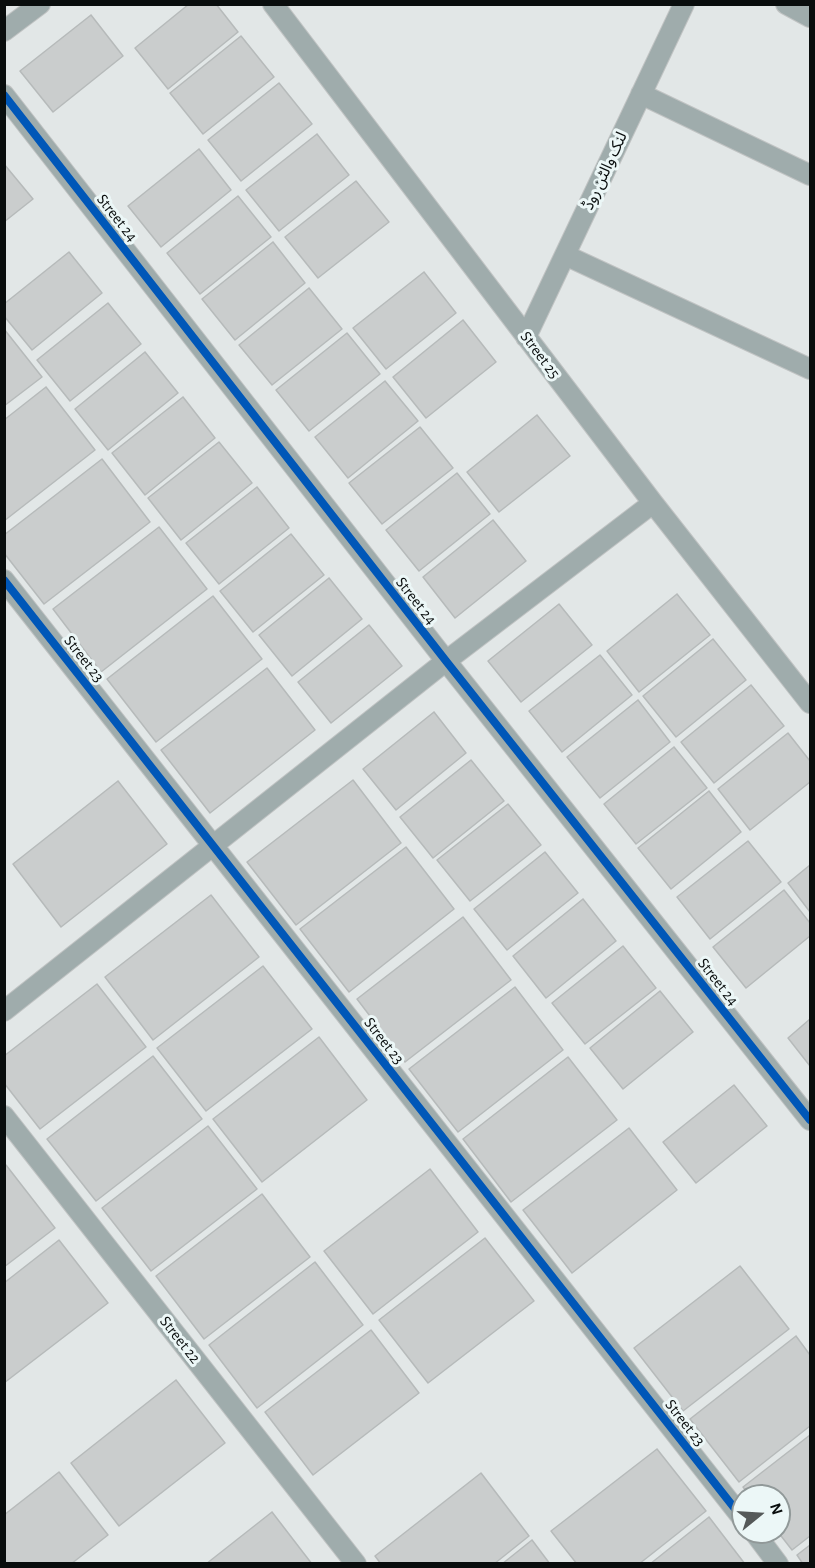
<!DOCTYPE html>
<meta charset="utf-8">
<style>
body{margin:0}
#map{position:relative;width:815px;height:1568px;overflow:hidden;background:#e2e7e7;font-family:"Alegreya Sans",sans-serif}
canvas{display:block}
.frame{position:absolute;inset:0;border:6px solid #090d0d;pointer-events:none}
.north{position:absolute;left:731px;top:1484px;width:60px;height:60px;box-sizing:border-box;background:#ecf7f7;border:2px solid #919999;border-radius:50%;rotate:72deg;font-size:16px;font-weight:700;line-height:24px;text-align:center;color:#090d0d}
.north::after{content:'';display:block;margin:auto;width:21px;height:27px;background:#555959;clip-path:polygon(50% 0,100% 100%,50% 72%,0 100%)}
</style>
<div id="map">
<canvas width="815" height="1568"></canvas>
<div class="frame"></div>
<div class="north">N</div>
</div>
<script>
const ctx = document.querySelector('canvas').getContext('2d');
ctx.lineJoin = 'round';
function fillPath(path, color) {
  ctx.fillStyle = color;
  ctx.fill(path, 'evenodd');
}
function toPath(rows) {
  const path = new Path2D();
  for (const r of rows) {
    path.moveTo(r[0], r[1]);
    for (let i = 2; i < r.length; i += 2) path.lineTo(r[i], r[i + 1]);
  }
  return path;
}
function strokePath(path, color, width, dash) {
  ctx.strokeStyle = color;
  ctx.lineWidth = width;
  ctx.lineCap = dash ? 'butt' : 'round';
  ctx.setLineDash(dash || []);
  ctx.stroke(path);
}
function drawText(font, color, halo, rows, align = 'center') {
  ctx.font = font + ' "Alegreya Sans","Noto Sans Arabic",sans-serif';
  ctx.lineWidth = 6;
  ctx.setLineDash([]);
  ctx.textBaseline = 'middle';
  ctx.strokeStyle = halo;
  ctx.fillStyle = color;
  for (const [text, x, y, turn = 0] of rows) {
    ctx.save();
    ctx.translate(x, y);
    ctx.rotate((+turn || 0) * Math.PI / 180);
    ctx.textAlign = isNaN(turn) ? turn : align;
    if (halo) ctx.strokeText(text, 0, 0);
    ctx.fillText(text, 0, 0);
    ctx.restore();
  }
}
const building = toPath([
 [189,4,216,4,238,32,168,89,135,48,189,4],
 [91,15,123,56,53,112,20,71,91,15],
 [241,36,274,77,203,134,170,93,241,36],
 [279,83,312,124,241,181,208,140,279,83],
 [317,134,349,175,279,231,246,190,317,134],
 [199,149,231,190,161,247,128,206,199,149],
 [4,164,33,199,4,222,4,164],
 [356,181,389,222,318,278,285,237,356,181],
 [238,196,271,237,200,294,167,253,238,196],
 [273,242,305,283,235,340,202,299,273,242],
 [69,252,102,293,32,350,4,316,4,304,69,252],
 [424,272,456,313,386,369,353,328,424,272],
 [309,288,342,329,272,385,239,345,309,288],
 [108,303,141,344,70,401,37,360,108,303],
 [463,320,496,362,426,418,393,377,463,320],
 [4,329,42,377,4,406,4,329],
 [347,333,380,374,309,431,276,390,347,333],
 [145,352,178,393,108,450,75,409,145,352],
 [385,381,418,421,348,478,315,437,385,381],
 [46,387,95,450,4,521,4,420,46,387],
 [183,397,215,438,145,495,112,453,183,397],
 [537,415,570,456,499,512,467,472,537,415],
 [420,427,453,468,382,524,349,483,420,427],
 [219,442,252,483,181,540,148,498,219,442],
 [102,459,150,522,44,604,4,553,4,535,102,459],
 [457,473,490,514,419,571,386,530,457,473],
 [257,487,289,528,219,584,186,543,257,487],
 [493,520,526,561,455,618,423,577,493,520],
 [159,527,207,589,101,672,53,609,159,527],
 [291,534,324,575,253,632,220,591,291,534],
 [329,578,362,619,292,676,259,635,329,578],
 [677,594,710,635,639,692,607,651,677,594],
 [213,596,262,659,156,742,107,679,213,596],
 [559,604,592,645,521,702,488,661,559,604],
 [369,625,402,666,331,723,298,682,369,625],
 [713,639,746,680,676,737,643,696,713,639],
 [600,655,632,695,562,752,529,711,600,655],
 [267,668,315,730,210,813,161,750,267,668],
 [751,685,784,726,714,783,681,742,751,685],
 [638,700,670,742,600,798,567,757,638,700],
 [434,712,466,753,396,810,363,769,434,712],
 [788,733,810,761,810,782,750,830,718,789,788,733],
 [674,747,707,788,636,844,604,804,674,747],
 [471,760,504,801,433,858,400,817,471,760],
 [353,780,401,843,296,925,247,862,353,780],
 [118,781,167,844,61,927,13,864,118,781],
 [709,791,741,832,671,889,638,848,709,791],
 [508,804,541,845,470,901,437,860,508,804],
 [748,841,781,882,710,939,677,897,748,841],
 [406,847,454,909,349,992,300,929,406,847],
 [545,852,578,893,507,950,474,909,545,852],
 [810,865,810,912,788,883,810,865],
 [784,890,810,923,810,936,746,988,713,947,784,890],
 [211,895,259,957,153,1040,105,977,211,895],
 [583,899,616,941,546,998,513,956,583,899],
 [463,917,511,980,405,1062,357,999,463,917],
 [623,946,656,988,585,1044,552,1003,623,946],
 [263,966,312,1029,206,1111,157,1048,263,966],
 [97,984,146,1047,40,1129,4,1083,4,1056,97,984],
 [515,987,563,1050,458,1132,409,1069,515,987],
 [660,991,693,1032,623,1089,590,1048,660,991],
 [810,1019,810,1066,788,1038,810,1019],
 [319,1037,367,1100,262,1182,213,1119,319,1037],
 [153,1056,202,1119,96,1201,47,1139,153,1056],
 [568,1057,617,1120,511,1202,463,1139,568,1057],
 [734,1085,767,1126,696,1183,663,1142,734,1085],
 [208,1126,257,1189,151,1271,102,1208,208,1126],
 [629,1128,677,1190,572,1273,523,1210,629,1128],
 [6,1165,55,1228,4,1267,4,1166,6,1165],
 [430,1169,478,1232,373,1314,324,1251,430,1169],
 [262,1194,310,1257,204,1339,156,1276,262,1194],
 [485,1238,534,1301,428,1383,379,1320,485,1238],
 [59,1240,108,1303,4,1383,4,1283,59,1240],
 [315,1262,363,1325,257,1408,209,1345,315,1262],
 [740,1266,789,1329,683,1411,634,1348,740,1266],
 [371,1330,419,1393,313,1475,265,1412,371,1330],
 [796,1336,810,1355,810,1426,739,1482,690,1419,796,1336],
 [176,1380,225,1443,119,1526,71,1463,176,1380],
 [810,1435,810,1536,792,1550,778,1532,779,1496,750,1496,743,1487,810,1435],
 [657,1449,706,1511,639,1564,577,1564,551,1531,657,1449],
 [59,1472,108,1535,71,1564,4,1564,4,1515,59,1472],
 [481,1473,529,1536,494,1564,381,1564,375,1556,481,1473],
 [272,1512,312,1564,206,1564,272,1512],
 [709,1517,745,1564,650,1564,709,1517],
 [532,1540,550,1564,502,1564,532,1540],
 [810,1545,810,1564,803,1564,797,1555,810,1545]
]);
const street = toPath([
 [273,4,653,503,810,703],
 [786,4,810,17],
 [4,31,40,4],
 [641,94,810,175],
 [4,95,446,661,810,1120],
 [565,255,810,369],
 [526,337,684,4],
 [4,580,743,1519],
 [4,1011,446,661,653,503],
 [4,1116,356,1564],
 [754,1532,778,1564]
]);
const cycleway = toPath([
 [4,95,446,661,810,1120],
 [4,580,743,1519]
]);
const streetNames = [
 ["لنک والٹن روڈ",605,171,-65],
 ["Street 24",117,218,52],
 ["Street 25",540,355,53],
 ["Street 24",416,601,52],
 ["Street 23",84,659,52],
 ["Street 24",718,982,52],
 ["Street 23",384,1041,52],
 ["Street 22",180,1340,52],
 ["Street 23",685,1423,52]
];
fillPath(building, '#cacdcd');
strokePath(building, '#b6baba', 1.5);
strokePath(street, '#c0c3c3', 22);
strokePath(street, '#9facac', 20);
strokePath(cycleway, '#0057b8', 8);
drawText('16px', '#090d0d', '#ecf7f7', streetNames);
</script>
